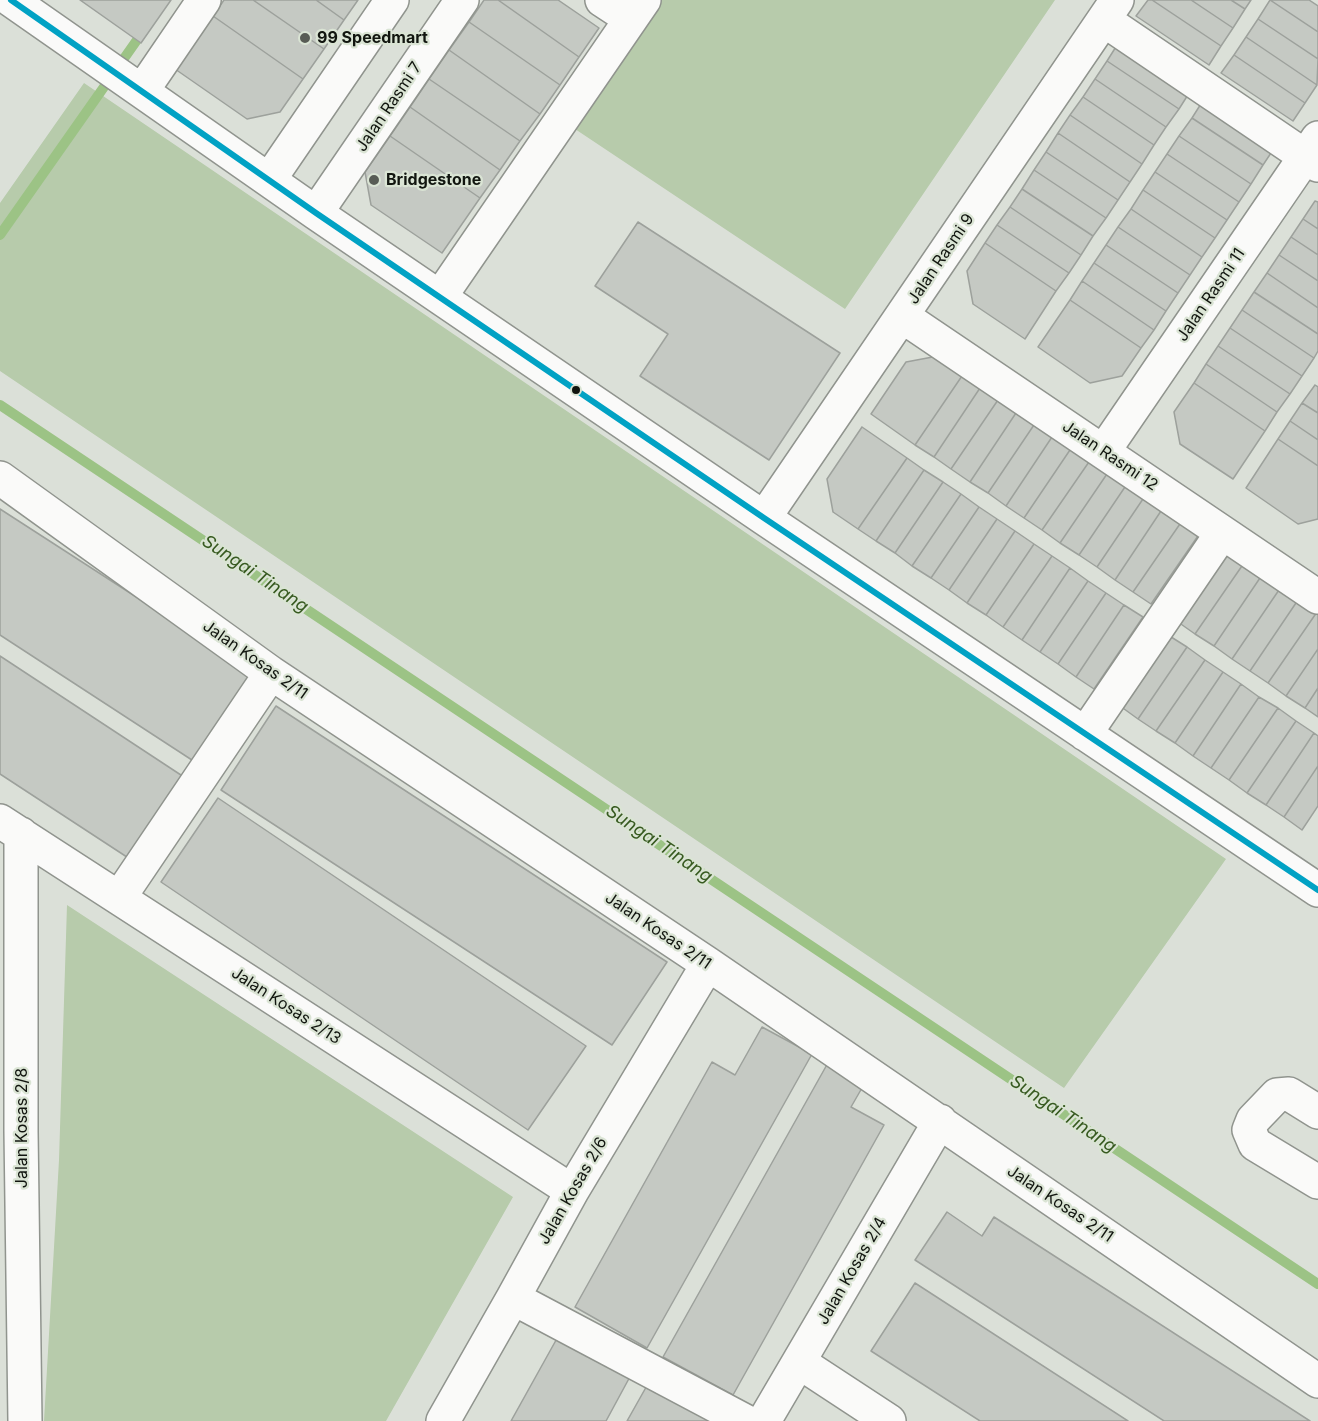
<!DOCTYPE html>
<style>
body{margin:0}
canvas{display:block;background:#dbe0d8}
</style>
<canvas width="1318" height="1421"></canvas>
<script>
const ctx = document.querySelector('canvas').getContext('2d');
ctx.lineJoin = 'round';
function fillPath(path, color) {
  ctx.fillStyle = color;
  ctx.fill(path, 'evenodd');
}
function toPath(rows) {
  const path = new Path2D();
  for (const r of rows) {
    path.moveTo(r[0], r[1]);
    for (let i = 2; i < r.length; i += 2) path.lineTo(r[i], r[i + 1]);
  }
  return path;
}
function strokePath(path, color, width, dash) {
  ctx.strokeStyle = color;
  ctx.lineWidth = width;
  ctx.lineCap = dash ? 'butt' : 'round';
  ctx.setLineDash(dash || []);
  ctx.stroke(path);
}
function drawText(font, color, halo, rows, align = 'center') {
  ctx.font = font + ' Inter,sans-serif';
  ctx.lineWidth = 4.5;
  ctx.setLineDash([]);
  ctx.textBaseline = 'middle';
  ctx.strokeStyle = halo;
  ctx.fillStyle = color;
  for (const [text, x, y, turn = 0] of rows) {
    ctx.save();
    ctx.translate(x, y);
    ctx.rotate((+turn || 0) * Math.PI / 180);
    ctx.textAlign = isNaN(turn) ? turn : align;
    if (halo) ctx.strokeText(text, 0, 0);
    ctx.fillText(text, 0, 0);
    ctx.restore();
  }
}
const green = toPath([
 [654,0,1055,0,845,309,569,125],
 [84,83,1226,859,1064,1088,0,371,0,203],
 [67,905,513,1197,386,1421,44,1421,59,1160]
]);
const stream = toPath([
 [0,235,144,30],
 [0,405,1318,1284]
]);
const building = toPath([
 [80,0,171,0,141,43,80,0],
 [224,0,253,0,324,49,303,79,213,16,224,0],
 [253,0,316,0,344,20,324,49,253,0],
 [316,0,358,0,344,20,316,0],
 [484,0,498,0,579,57,560,85,469,22,484,0],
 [498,0,558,0,599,28,579,57,498,0],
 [1148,0,1152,0,1221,46,1209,65,1136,16,1148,0],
 [1152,0,1191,0,1233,28,1221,46,1152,0],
 [1191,0,1231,0,1245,9,1233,28,1191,0],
 [1231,0,1251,0,1245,9,1231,0],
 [1270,0,1318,32,1318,59,1258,19,1270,0],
 [1270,0,1309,0,1318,6,1318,32,1270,0],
 [213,16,303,79,280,112,247,119,175,69,213,16],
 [1258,19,1318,59,1317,85,1246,37,1258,19],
 [469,22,560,85,540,114,449,50,469,22],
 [1246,37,1317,85,1305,103,1234,55,1246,37],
 [1119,42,1191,90,1179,109,1107,61,1119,42],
 [449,50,540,114,520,141,429,79,449,50],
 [1234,55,1305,103,1293,121,1221,73,1234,55],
 [1107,61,1179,109,1166,127,1095,79,1107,61],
 [429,79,520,141,500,170,410,107,429,79],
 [1095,79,1166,127,1154,145,1083,97,1095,79],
 [1083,97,1154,145,1142,164,1070,115,1083,97],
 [1204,99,1275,147,1263,165,1192,118,1204,99],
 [410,107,500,170,480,198,390,136,410,107],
 [1070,115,1142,164,1130,182,1058,133,1070,115],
 [1192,118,1263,165,1251,184,1179,136,1192,118],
 [1058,133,1130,182,1118,200,1046,152,1058,133],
 [390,136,480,198,442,253,371,205,365,172,390,136],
 [1179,136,1251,184,1239,202,1167,154,1179,136],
 [1046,152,1118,200,1106,218,1034,170,1046,152],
 [1167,154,1239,202,1227,220,1155,172,1167,154],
 [1034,170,1106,218,1093,236,1022,189,1034,170],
 [1155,172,1227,220,1215,238,1143,190,1155,172],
 [1022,189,1093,236,1081,255,1010,207,1022,189],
 [1143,190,1215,238,1202,257,1131,209,1143,190],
 [1315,201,1318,202,1318,229,1303,219,1315,201],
 [1010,207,1081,255,1069,273,997,225,1010,207],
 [1131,209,1202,257,1190,275,1118,227,1131,209],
 [1303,219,1318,229,1318,255,1291,237,1303,219],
 [638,222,840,353,769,460,640,376,668,334,595,286,638,222],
 [997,225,1069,273,1056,291,985,243,997,225],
 [1118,227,1190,275,1178,293,1106,245,1118,227],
 [1291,237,1318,255,1318,281,1279,255,1291,237],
 [985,243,1056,291,1025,339,973,304,967,271,985,243],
 [1106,245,1178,293,1166,311,1094,263,1106,245],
 [1279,255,1318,281,1318,308,1267,273,1279,255],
 [1094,263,1166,311,1154,330,1082,281,1094,263],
 [1267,273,1318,308,1318,334,1254,292,1267,273],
 [1082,281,1154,330,1141,348,1070,300,1082,281],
 [1254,292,1318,334,1318,351,1314,358,1242,310,1254,292],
 [1070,300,1141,348,1122,376,1090,383,1038,347,1070,300],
 [1242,310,1314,358,1302,376,1230,328,1242,310],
 [1230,328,1302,376,1290,394,1218,346,1230,328],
 [1218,346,1290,394,1277,412,1206,364,1218,346],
 [938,356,964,373,915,445,871,414,906,362,938,356],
 [1206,364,1277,412,1265,431,1194,383,1206,364],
 [964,373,982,385,934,457,915,445,964,373],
 [1194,383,1265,431,1233,479,1180,444,1174,412,1194,383],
 [982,385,1000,397,951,469,934,457,982,385],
 [1315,385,1318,387,1318,413,1302,403,1315,385],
 [1000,397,1018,410,970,482,951,469,1000,397],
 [1302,403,1318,413,1318,440,1290,421,1302,403],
 [1018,410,1036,422,988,493,970,482,1018,410],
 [1290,421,1318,440,1318,466,1278,439,1290,421],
 [1036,422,1054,434,1006,506,988,493,1036,422],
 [862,427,907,458,858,529,833,512,827,479,862,427],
 [1054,434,1072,447,1024,518,1006,506,1054,434],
 [1278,439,1318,466,1318,519,1298,524,1246,488,1278,439],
 [1072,447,1091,459,1042,530,1024,518,1072,447],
 [907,458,924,470,876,541,858,529,907,458],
 [1091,459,1109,471,1060,543,1042,530,1091,459],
 [924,470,943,482,895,553,876,541,924,470],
 [1109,471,1127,484,1079,555,1060,543,1109,471],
 [943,482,961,494,912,566,895,553,943,482],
 [1127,484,1145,496,1097,567,1079,555,1127,484],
 [961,494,979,507,931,578,912,566,961,494],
 [1145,496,1163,508,1115,580,1097,567,1145,496],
 [979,507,997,519,949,590,931,578,979,507],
 [1163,508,1182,521,1133,592,1115,580,1163,508],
 [0,509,254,673,195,762,0,635,0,509],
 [997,519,1015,531,967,603,949,590,997,519],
 [1182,521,1200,533,1151,604,1133,592,1182,521],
 [1015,531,1034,544,986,615,967,603,1015,531],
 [1034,544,1052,556,1003,627,986,615,1034,544],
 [1226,550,1244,563,1195,634,1178,622,1226,550],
 [1052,556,1070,568,1022,640,1003,627,1052,556],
 [1244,563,1262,575,1214,646,1195,634,1244,563],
 [1070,568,1088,581,1040,652,1022,640,1070,568],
 [1262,575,1281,587,1232,659,1214,646,1262,575],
 [1088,581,1106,593,1058,664,1040,652,1088,581],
 [1281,587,1298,600,1250,671,1232,659,1281,587],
 [1106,593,1124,605,1076,677,1058,664,1106,593],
 [1298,600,1317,612,1268,683,1250,671,1298,600],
 [1124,605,1143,617,1094,689,1076,677,1124,605],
 [1317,612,1318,613,1318,649,1286,696,1268,683,1317,612],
 [1168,635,1187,647,1138,719,1120,706,1168,635],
 [1187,647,1205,660,1156,731,1138,719,1187,647],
 [1318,649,1318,688,1305,708,1286,696,1318,649],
 [0,656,187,779,133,861,0,774,0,656],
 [1205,660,1223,672,1175,743,1156,731,1205,660],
 [1223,672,1241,684,1193,756,1175,743,1223,672],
 [1241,684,1259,697,1211,768,1193,756,1241,684],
 [1318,688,1318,717,1305,708,1318,688],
 [1259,697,1278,708,1229,780,1211,768,1259,697],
 [276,706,667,962,612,1045,221,790,276,706],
 [1278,708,1296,721,1247,793,1229,780,1278,708],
 [1296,721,1314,733,1266,805,1247,793,1296,721],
 [1314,733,1318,736,1318,766,1284,817,1266,805,1314,733],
 [1318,766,1318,806,1302,830,1284,817,1318,766],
 [218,798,586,1046,528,1130,161,882,218,798],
 [762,1027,812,1054,647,1348,575,1307,712,1062,735,1075,762,1027],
 [829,1061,866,1081,851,1107,884,1125,733,1395,663,1357,829,1061],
 [947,1212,982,1236,994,1217,1310,1421,1164,1421,915,1260,947,1212],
 [915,1283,1128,1421,980,1421,871,1351,915,1283],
 [560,1333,632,1373,606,1421,511,1421,560,1333],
 [649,1382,718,1421,627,1421,649,1382]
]);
const minor = toPath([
 [11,0,316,213,764,518,1318,890],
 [602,0,631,19],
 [1104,20,1318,165],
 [142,91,204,0],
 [269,180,392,0],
 [316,213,462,0],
 [440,297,644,0],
 [902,316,1318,597],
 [1103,452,1318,138],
 [0,478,271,673,708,964,1318,1381],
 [764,518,1117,0],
 [1085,734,1222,533],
 [0,821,572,1191],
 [21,834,21,1131,25,1421],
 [119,898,271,673],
 [1318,1112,1289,1094,1277,1095,1253,1120,1249,1130,1255,1144,1318,1182],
 [513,1298,745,1421],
 [799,1362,889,1421],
 [443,1421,513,1298,572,1191,708,964],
 [764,1421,940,1121]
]);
const bus1 = toPath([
 [11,0,316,213,764,518,1318,890]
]);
const markers = [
 [305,38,6,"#585c55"],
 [374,180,6,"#585c55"],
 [576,390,5,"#11150f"]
];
const poiNames = [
 ["99 Speedmart",317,38],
 ["Bridgestone",386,180]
];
const streetNames = [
 ["Jalan Rasmi 7",389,107,-56],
 ["Jalan Rasmi 9",941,259,-56],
 ["Jalan Rasmi 11",1211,295,-56],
 ["Jalan Rasmi 12",1110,456,34],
 ["Jalan Kosas 2/11",255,660,35],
 ["Jalan Kosas 2/11",658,931,34],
 ["Jalan Kosas 2/13",286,1006,33],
 ["Jalan Kosas 2/8",22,1128,-90],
 ["Jalan Kosas 2/6",573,1191,-60],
 ["Jalan Kosas 2/11",1060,1204,34],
 ["Jalan Kosas 2/4",852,1271,-60]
];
const waterNames = [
 ["Sungai Tinang",255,574,34],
 ["Sungai Tinang",659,844,34],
 ["Sungai Tinang",1063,1114,34]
];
fillPath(green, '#b7cbab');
strokePath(stream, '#9cc385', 10);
fillPath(building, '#c5c9c3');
strokePath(building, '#9da19c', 1.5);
strokePath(minor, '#90948e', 36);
strokePath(minor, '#fafaf9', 33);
strokePath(bus1, '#01a2c4', 6);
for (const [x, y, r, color] of markers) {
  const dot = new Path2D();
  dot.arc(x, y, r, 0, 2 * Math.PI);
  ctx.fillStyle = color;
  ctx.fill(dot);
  strokePath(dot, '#dae4d4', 2);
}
drawText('bold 16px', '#11150f', '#dae4d4', poiNames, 'left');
drawText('16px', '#11150f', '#dae4d4', streetNames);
drawText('italic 18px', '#375a20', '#dae4d4', waterNames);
</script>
